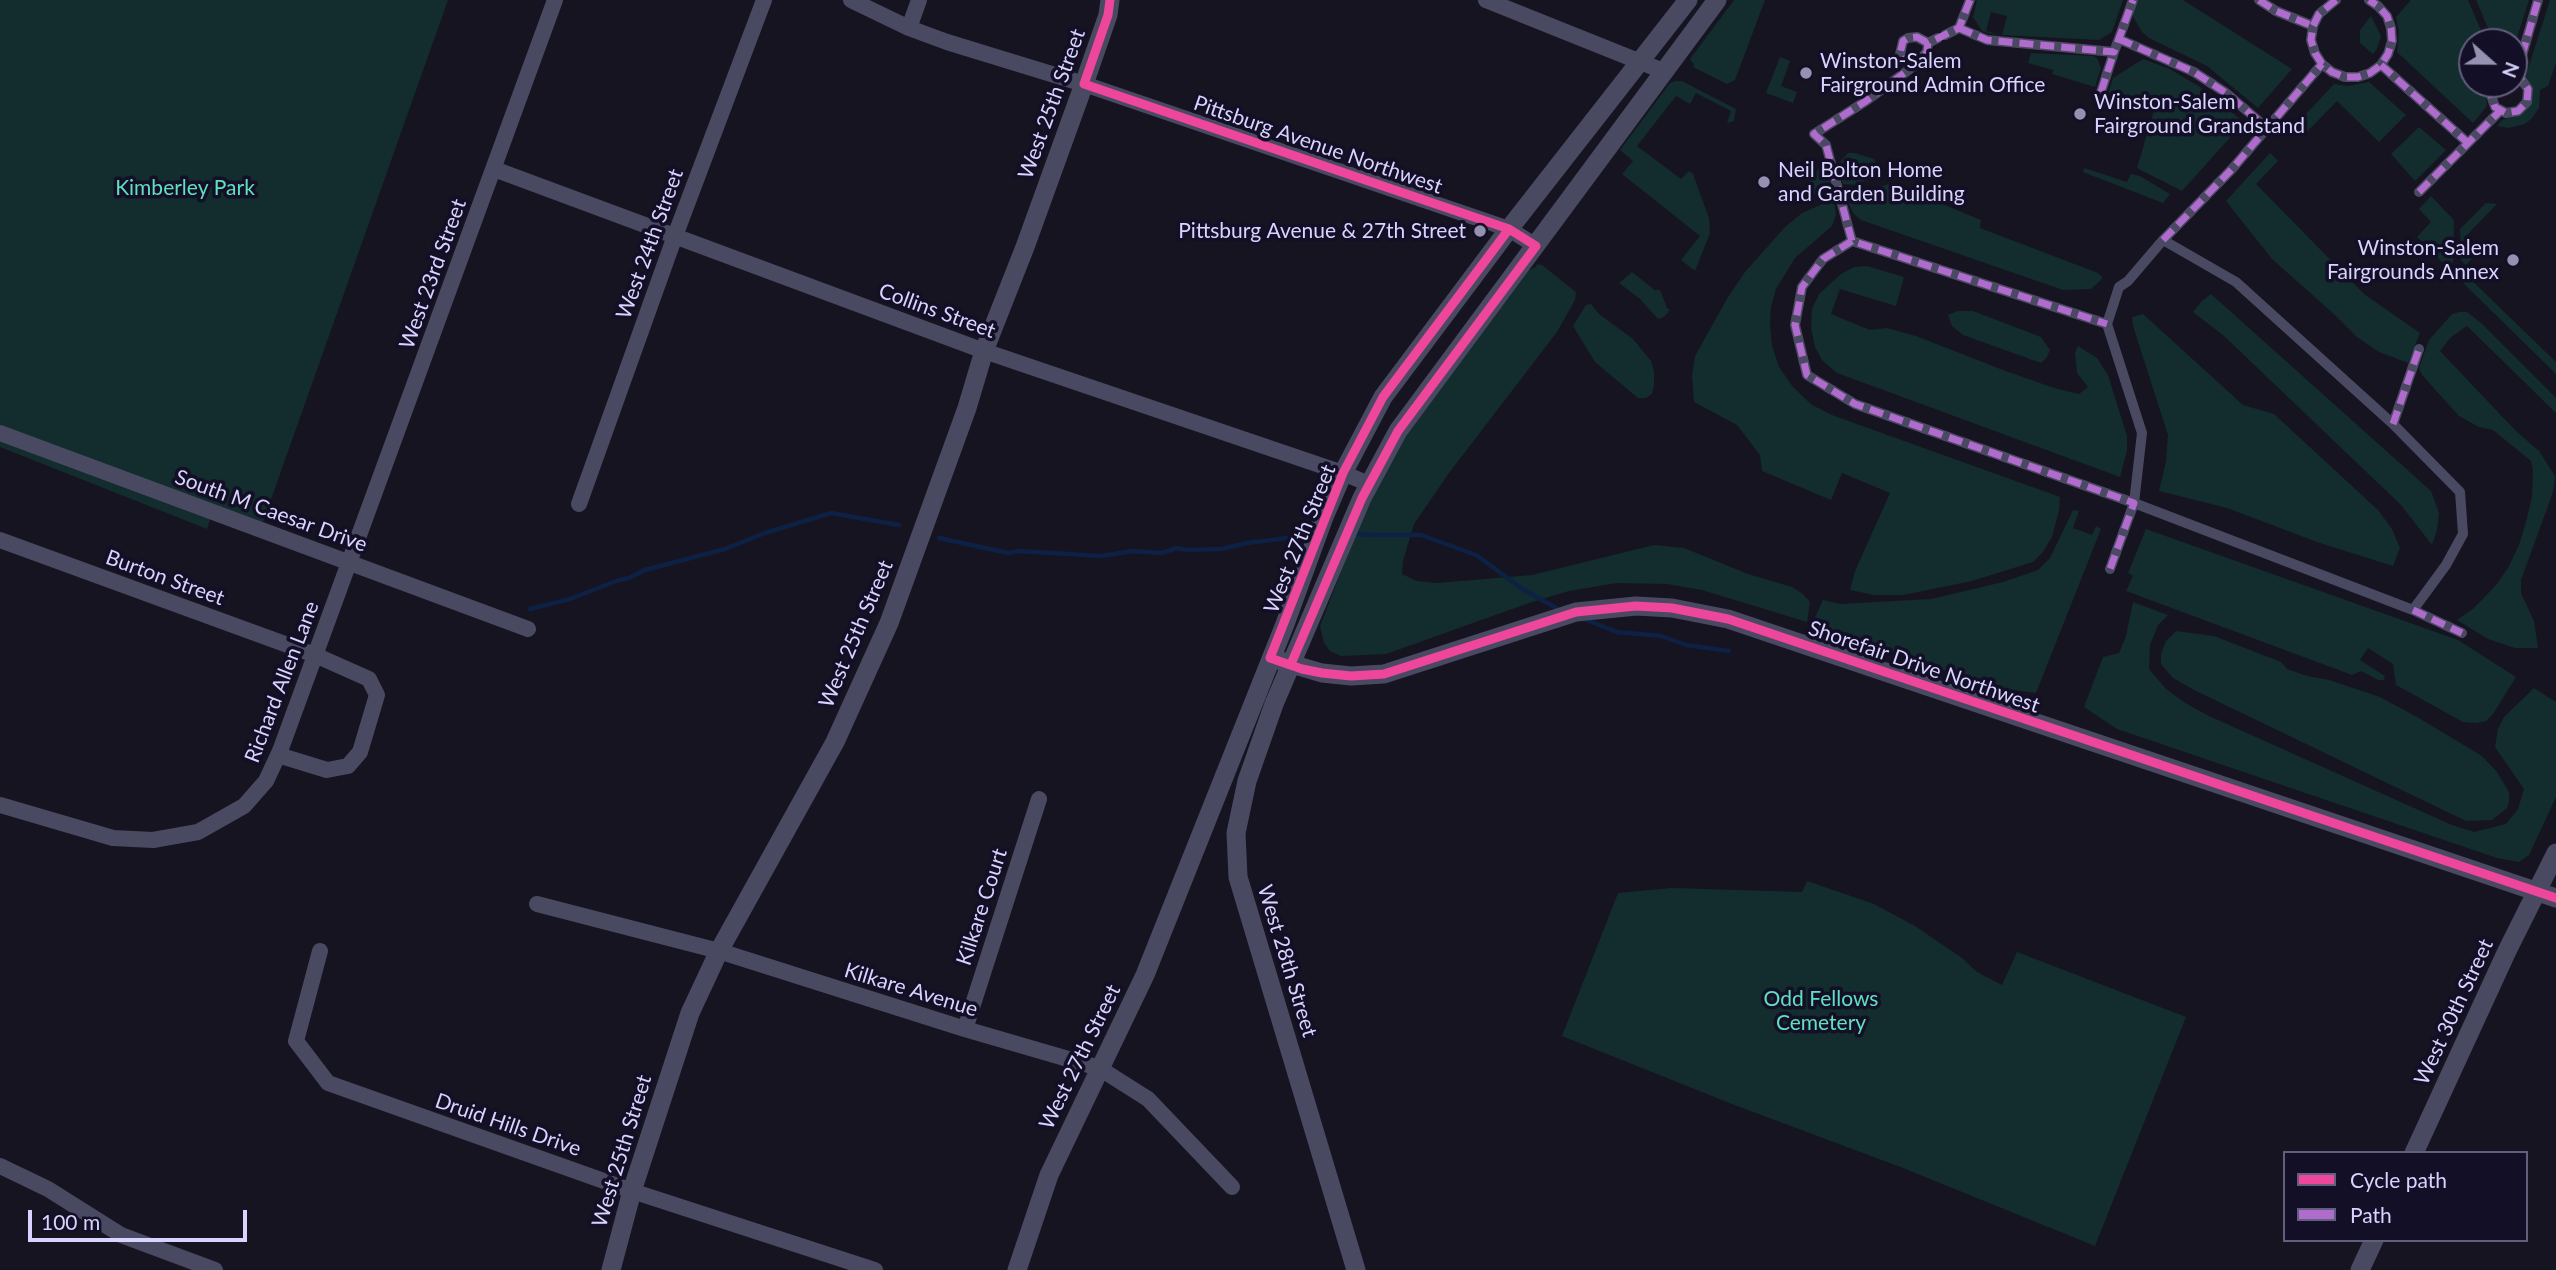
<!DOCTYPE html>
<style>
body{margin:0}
#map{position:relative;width:2556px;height:1270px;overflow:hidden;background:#161421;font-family:Lato,sans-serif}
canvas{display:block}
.legend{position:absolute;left:2283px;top:1151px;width:245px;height:91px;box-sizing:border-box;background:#130f26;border:2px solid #625e7d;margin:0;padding:9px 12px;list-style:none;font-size:21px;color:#d9d4ff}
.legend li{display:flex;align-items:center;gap:14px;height:35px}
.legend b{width:35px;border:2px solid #625e7d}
.north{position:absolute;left:2458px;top:28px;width:70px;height:70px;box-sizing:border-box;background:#130f26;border:2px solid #625e7d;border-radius:50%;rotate:111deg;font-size:19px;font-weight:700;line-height:28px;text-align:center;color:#d9d4ff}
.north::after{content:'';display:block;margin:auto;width:24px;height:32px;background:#9591b1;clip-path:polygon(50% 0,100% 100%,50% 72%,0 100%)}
.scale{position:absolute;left:28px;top:1210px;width:219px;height:32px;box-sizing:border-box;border:4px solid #d9d4ff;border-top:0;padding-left:9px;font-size:21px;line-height:24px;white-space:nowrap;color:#d9d4ff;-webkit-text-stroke:5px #130f26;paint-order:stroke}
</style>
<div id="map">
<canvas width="2556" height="1270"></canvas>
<ul class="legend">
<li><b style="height:9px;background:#ed469a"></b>Cycle path</li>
<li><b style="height:9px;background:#b06ccc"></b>Path</li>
</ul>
<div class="north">N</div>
<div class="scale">100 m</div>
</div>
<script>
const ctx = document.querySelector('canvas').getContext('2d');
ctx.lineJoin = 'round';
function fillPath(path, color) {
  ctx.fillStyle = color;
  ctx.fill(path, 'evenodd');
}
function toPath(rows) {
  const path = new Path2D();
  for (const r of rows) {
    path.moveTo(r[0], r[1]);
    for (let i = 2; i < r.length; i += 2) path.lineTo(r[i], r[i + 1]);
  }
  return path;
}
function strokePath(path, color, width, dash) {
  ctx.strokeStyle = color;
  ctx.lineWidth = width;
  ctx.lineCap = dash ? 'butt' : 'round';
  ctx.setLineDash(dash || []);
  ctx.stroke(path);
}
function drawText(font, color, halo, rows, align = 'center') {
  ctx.font = font + ' Lato,sans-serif';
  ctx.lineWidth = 7;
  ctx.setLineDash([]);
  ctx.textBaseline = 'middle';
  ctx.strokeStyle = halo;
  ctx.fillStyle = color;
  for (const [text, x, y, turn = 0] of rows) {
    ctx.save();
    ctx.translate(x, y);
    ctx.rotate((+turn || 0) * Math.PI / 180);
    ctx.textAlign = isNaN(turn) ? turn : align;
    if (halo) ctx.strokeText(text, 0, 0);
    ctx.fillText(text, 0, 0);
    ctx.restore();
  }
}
const green = toPath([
 [0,0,448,0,263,522,215,505,207,529,0,447],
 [1734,0,1765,0,1735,80,1727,84,1693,67,1694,65,1690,59],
 [1977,0,2123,0,2112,32,2099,40,2002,35,2007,16,1991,12,1986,31,2001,35,1988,33,1982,31,1973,17],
 [2138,0,2183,0,2292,69,2258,108,2207,66,2149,38,2142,32,2132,15],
 [2411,0,2468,0,2486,42,2472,42,2472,84,2489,84,2486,92,2487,106,2473,123,2397,52,2399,32,2396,17],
 [2476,0,2529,0,2514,47,2514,42,2494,42],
 [2550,0,2556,0,2556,63,2548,86,2540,90,2539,108,2532,118,2525,124,2508,128,2497,126,2502,120,2521,114,2526,75],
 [2371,16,2381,36,2377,49,2373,54,2360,43,2360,30],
 [2031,53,2093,56,2097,58,2101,68,2095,87,2052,74,2053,70,2028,63],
 [1780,57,1790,61,1781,86,1797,92,1793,103,1766,93],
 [2143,59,2170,69,2200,87,2244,122,2182,191,2137,168,2155,107,2108,93,2113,78],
 [1676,81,1682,81,1736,109,1734,121,1727,123,1731,111,1696,93,1690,104,1676,96,1637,146,1681,179,1689,171,1693,174,1709,218,1710,233,1695,271,1681,260,1700,236,1622,174,1633,161,1620,150,1670,83],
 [2369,82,2406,115,2379,142,2337,101,2302,137,2293,128,2334,84,2348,86],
 [2419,127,2446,150,2415,181,2391,154],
 [1848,153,1855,153,1874,159,1876,163,1871,178,1856,185,1843,184,1838,164],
 [2270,153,2278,161,2256,184,2364,294,2420,333,2408,363,2379,352,2357,337,2335,315,2272,259,2226,201],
 [1819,168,1827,173,1832,189,1798,201,1795,200],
 [2084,168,2127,182,2131,174,2140,176,2170,194,2163,203,2083,172],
 [1889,184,1898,193,1930,199,1981,220,1980,228,2098,273,2102,277,2102,279,2091,289,2063,290,1861,220,1853,213,1846,197],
 [2431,196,2454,220,2453,262,2448,268,2417,237,2431,222,2419,209],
 [1834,199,1836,215,1832,226,1795,258,1776,289,1771,307,1770,322,1772,346,1779,367,1793,387,1812,405,1832,415,2060,497,2059,511,2052,537,2043,552,2033,562,1972,581,1903,595,1874,595,1850,590,1855,571,1890,493,1842,473,1831,500,1762,471,1760,455,1737,425,1694,402,1692,376,1695,356,1728,297,1745,272,1785,227,1802,213],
 [2486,203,2497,204,2466,236,2474,244,2469,249,2475,255,2466,265,2461,260,2460,229],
 [1537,264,1542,265,1576,292,1575,300,1557,332,1449,473,1414,524,1403,561,1402,574,1417,581,1437,583,1532,575,1654,545,1684,548,1748,574,1792,587,1803,594,1810,602,1807,622,1702,590,1667,584,1617,583,1569,591,1529,603,1386,654,1341,656,1330,651,1324,643,1320,626,1359,525,1402,440,1529,270,1536,267],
 [1867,266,1904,277,1896,306,1840,289,1831,314,1870,330,1887,328,1916,336,2003,370,2054,388,2079,394,2088,387,2077,373,2075,353,2078,346,2097,358,2108,375,2127,436,2127,451,2120,477,1837,373,1822,360,1815,347,1811,328,1812,309,1819,294,1841,274,1854,267],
 [2461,270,2556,362,2556,374,2455,275],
 [1632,272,1656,291,1658,289,1661,292,1667,308,1670,310,1664,317,1658,319,1640,299,1619,283],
 [2211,294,2431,491,2439,513,2437,530,2432,545,2401,505,2224,336,2193,312,2202,301],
 [1591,304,1599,314,1633,339,1651,361,1654,371,1654,385,1652,394,1646,398,1638,398,1595,362,1573,326,1586,305],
 [1958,311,1973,311,2041,337,2050,350,2047,357,2041,363,1963,335,1952,326,1948,315],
 [2459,312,2467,312,2481,323,2556,398,2556,413,2467,326,2451,337,2440,351,2515,430,2539,451,2555,476,2553,492,2521,580,2521,593,2534,621,2538,648,2515,648,2488,639,2457,620,2474,608,2496,585,2508,568,2519,545,2526,522,2532,497,2533,471,2531,461,2493,430,2479,427,2459,416,2422,375,2419,368,2429,340,2452,314],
 [2143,314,2243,405,2274,414,2378,510,2392,529,2400,548,2393,566,2317,542,2227,508,2159,491,2166,461,2168,435,2133,326,2132,317],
 [2073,510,2079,511,2073,528,2092,535,2096,526,2101,529,2036,693,1992,687,1812,624,1823,600,1840,604,1931,599,2003,582,2038,570,2050,558],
 [2146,529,2458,640,2516,677,2493,714,2486,721,2476,723,2463,722,2396,685,2393,664,2368,648,2360,660,2385,676,2384,680,2378,680,2361,671,2352,675,2336,669,2126,591,2133,576,2128,573],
 [2133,602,2168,615,2158,625,2150,645,2149,669,2166,689,2187,704,2209,716,2452,825,2474,832,2506,824,2518,809,2524,789,2495,747,2498,729,2504,717,2534,688,2556,702,2556,797,2529,855,2519,862,2497,858,2117,729,2084,707,2103,657,2119,653,2126,636],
 [2176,631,2214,636,2281,662,2287,669,2307,676,2329,680,2380,697,2417,717,2482,756,2497,772,2509,792,2509,802,2507,808,2492,820,2466,821,2194,690,2173,678,2161,664,2161,654,2166,641],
 [1807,881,1874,904,1915,926,1962,958,1977,972,2002,985,2017,952,2186,1017,2095,1246,1903,1168,1732,1104,1562,1036,1618,893,1672,888,1802,892]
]);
const stream = toPath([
 [1352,533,1369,535,1421,535,1476,555,1524,590,1560,610],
 [939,538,1008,553,1019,551,1101,556,1133,551,1161,553,1177,548,1187,550,1222,549,1247,543,1312,535],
 [530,609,570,599,619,580,629,578,645,570,725,549,765,533,831,513,899,525],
 [1584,619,1617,632,1661,636,1686,645,1729,651]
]);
const pedestrian = toPath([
 [2259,0,2276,11,2313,26],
 [2336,0,2319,14,2313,26,2311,40,2315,53,2322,64,2332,72,2345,77,2358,77,2370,73,2381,65,2388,54,2392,41,2391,28,2387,16,2378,6,2369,0],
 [1959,28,1987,40,2114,52,2133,0],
 [1945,35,1959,28,1970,0],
 [1938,38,1928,43,1927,52,1914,66,1866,101,1814,134,1826,145,1852,241,2107,324],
 [2119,39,2194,72,2226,93,2267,128],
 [2381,65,2468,143],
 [1912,67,1900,54,1903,41,1908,38,1917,37,1928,43],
 [2516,76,2538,0],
 [2493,84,2491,95,2495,107,2506,113,2518,111,2527,102,2528,89,2521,79,2514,75],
 [2101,92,2114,52],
 [2419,192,2500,111],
 [2163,240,2232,169,2322,64],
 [1852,241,1823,259,1802,287,1795,325,1807,375,1855,404,2134,503,2110,569],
 [2393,424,2419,349],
 [2413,610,2446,565,2463,534,2460,492,2393,424,2236,282,2163,240,2128,281,2119,287,2107,324,2142,433,2134,503,2413,610,2462,633]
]);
const minor = toPath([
 [851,0,909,28,947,42,1084,84,1509,229,1536,246],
 [1486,0,1663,71],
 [909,28,919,0],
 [494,169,984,351,1343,473,1369,484],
 [0,433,528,629],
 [579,504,675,236,764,0],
 [0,540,315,655,369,679,377,695,360,752,348,766,327,770,278,755],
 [0,805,113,838,153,840,198,832,244,806,266,781,280,751,555,0],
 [537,904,719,951,965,1029,1099,1068,1148,1099,1232,1187],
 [320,951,296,1041,328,1083,632,1191,875,1270],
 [965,1029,1039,799],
 [0,1166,48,1189,121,1235,215,1270]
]);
const tertiary = toPath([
 [1281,661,1322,673,1351,676,1384,674,1576,612,1636,606,1672,608,1728,619,2556,898],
 [2414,1153,2507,951,2556,853],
 [611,1270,632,1191,690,1013,719,951,835,742,889,623,967,408,984,351,1025,247,1084,84,1108,15,1110,0],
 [1017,1270,1049,1175,1145,975,1285,624,1324,517,1343,473,1383,397,1509,229,1688,0],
 [1356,1270,1238,877,1236,833,1247,781,1274,704,1362,498,1398,431,1717,0],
 [2360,1270,2374,1240]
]);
const quiet = toPath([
 [1970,0,1959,28,1928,43,1927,52,1914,66,1866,101,1814,134,1826,145,1852,241,2107,324],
 [2259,0,2276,11,2313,26],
 [2336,0,2319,14,2313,26,2311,40,2315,53,2322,64,2332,72,2345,77,2358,77,2370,73,2381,65,2388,54,2392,41,2391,28,2387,16,2378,6,2369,0],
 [1959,28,1987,40,2114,52,2133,0],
 [2119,39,2194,72,2226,93,2267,128],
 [2381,65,2468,143],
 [1912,67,1900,54,1903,41,1908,38,1917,37,1928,43],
 [2516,76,2538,0],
 [2493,84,2491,95,2495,107,2506,113,2518,111,2527,102,2528,89,2521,79,2514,75],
 [2101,92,2114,52],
 [2419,192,2500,111],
 [2163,240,2232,169,2322,64],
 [1852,241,1823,259,1802,287,1795,325,1807,375,1855,404,2134,503,2110,569],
 [2393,424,2419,349],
 [2413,610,2462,633]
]);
const cycleway = toPath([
 [1110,0,1108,15,1084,84,1509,229,1536,246,1398,431,1362,498,1291,664],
 [1509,229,1383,397,1343,473,1270,658,1302,669,1322,673,1351,676,1384,674,1576,612,1636,606,1672,608,1728,619,2556,898]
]);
const markers = [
 [1806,73,7,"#9591b1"],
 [2080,114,7,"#9591b1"],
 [1764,182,7,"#9591b1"],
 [1480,231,7,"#9591b1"],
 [2513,260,7,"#9591b1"]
];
const poiNames = [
 ["Winston-Salem",1820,61],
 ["Fairground Admin Office",1820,85],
 ["Winston-Salem",2094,102],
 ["Fairground Grandstand",2094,126],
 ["Neil Bolton Home",1778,170],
 ["and Garden Building",1778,194],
 ["Pittsburg Avenue & 27th Street",1466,231,"right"],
 ["Winston-Salem",2499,248,"right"],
 ["Fairgrounds Annex",2499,272,"right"]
];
const streetNames = [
 ["West 25th Street",1052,104,-70],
 ["Pittsburg Avenue Northwest",1318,145,19],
 ["West 24th Street",650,244,-70],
 ["West 23rd Street",433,274,-70],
 ["Collins Street",937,311,20],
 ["South M Caesar Drive",271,511,20],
 ["West 27th Street",1300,539,-68],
 ["Burton Street",165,578,20],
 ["West 25th Street",856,634,-67],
 ["Shorefair Drive Northwest",1924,667,19],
 ["Richard Allen Lane",282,682,-69],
 ["Kilkare Court",982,907,-72],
 ["West 28th Street",1287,961,73],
 ["Kilkare Avenue",911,990,17],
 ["West 30th Street",2454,1012,-65],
 ["West 27th Street",1080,1057,-64],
 ["Druid Hills Drive",508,1125,19],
 ["West 25th Street",622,1151,-73]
];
const parkNames = [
 ["Kimberley Park",185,188],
 ["Odd Fellows",1821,999],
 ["Cemetery",1821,1023]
];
fillPath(green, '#132c2d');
strokePath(stream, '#0d2144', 4.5);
strokePath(pedestrian, '#4a4962', 10);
strokePath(minor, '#4a4962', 16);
strokePath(tertiary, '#4a4962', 19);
strokePath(quiet, '#b06ccc', 7, [14, 7]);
strokePath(cycleway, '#ed469a', 9);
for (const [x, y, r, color] of markers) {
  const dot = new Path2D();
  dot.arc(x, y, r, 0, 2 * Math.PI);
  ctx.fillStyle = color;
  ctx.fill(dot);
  strokePath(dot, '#130f26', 2.5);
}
drawText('21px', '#d9d4ff', '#130f26', poiNames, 'left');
drawText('21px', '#d9d4ff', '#130f26', streetNames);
drawText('21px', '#5fe0c0', '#130f26', parkNames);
</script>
